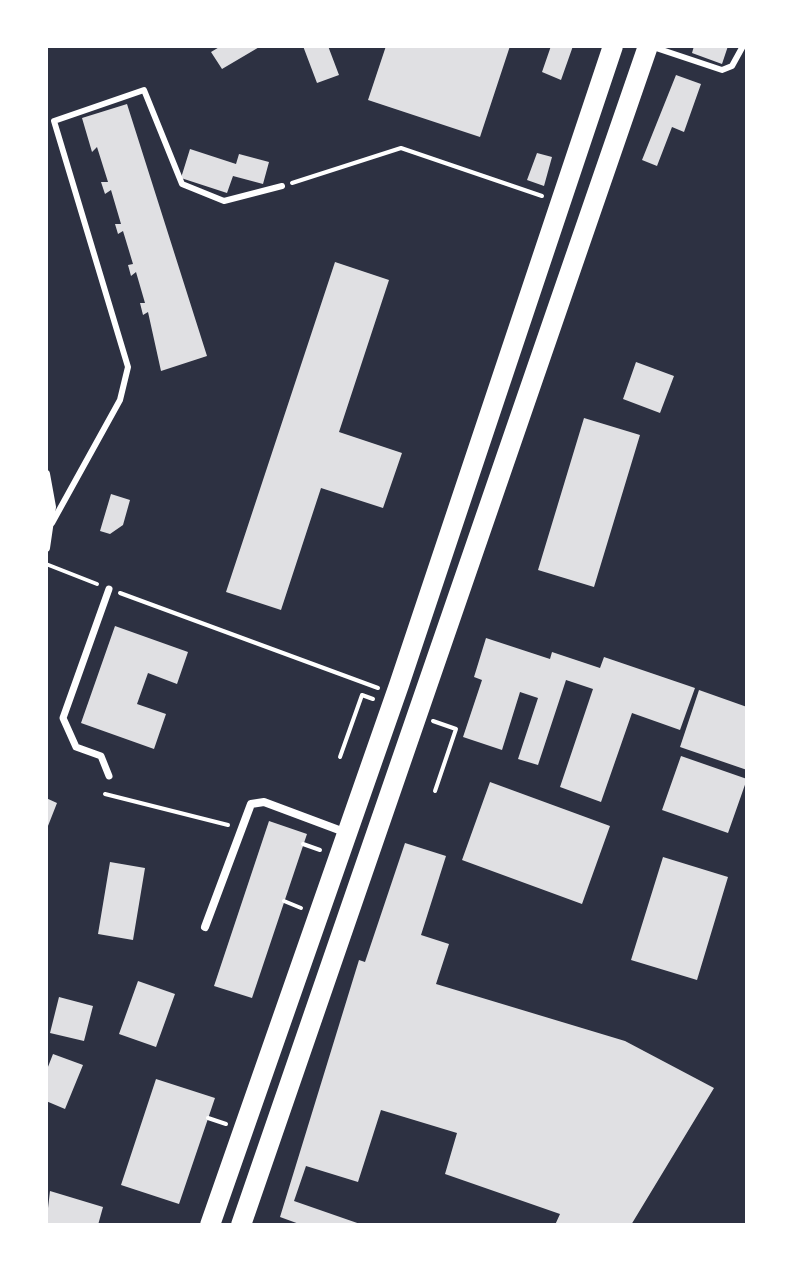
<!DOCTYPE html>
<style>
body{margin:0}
#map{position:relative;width:793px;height:1271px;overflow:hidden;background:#2d3142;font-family:Rubik,sans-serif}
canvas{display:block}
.frame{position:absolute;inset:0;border:48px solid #fff;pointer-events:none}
</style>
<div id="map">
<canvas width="793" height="1271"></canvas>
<div class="frame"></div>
</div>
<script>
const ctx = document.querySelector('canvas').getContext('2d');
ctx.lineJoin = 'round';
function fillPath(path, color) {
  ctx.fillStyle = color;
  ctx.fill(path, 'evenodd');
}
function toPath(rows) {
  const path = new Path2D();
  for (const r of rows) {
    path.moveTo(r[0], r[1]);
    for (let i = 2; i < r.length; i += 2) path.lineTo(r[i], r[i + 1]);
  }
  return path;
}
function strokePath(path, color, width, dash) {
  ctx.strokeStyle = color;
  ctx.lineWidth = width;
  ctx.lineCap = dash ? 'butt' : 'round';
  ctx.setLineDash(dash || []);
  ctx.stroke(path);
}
const building = toPath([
 [221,46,261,46,222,69,211,52],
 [303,46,328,46,339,75,317,83],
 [386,46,510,46,480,137,368,100],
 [551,46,573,46,561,80,542,72],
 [694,46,728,46,722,64,692,53],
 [676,75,701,84,684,132,672,127,657,166,642,160],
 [127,104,207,356,161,371,148,312,143,315,140,303,145,303,136,272,131,276,128,265,133,264,123,231,118,234,115,224,121,224,111,190,105,194,101,182,108,182,97,147,92,152,82,118],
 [190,149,236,164,239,154,269,162,263,184,233,176,227,193,181,178],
 [537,153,552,157,544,186,527,180],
 [335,262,389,280,339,432,402,453,383,508,321,488,281,610,226,592],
 [636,362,674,376,660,413,623,399],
 [584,418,640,435,594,587,538,570],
 [111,494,130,500,123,525,110,534,100,531],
 [115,626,188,652,177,684,148,673,137,704,166,714,154,749,81,723],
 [486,638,550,659,552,652,600,668,604,657,695,688,680,730,632,713,601,802,560,787,593,689,566,680,538,765,518,759,538,698,520,692,502,750,463,737,482,680,474,677],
 [699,690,747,707,747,770,680,747],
 [681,756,747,779,728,833,662,810],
 [490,782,610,826,582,904,462,860],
 [46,798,57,803,46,831],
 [269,821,307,834,252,998,214,986],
 [405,843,446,856,421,935,449,944,436,984,625,1041,714,1088,631,1225,555,1225,560,1214,445,1174,457,1133,381,1110,358,1182,306,1166,294,1201,363,1225,302,1225,280,1217,359,960,365,962],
 [663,857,728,877,697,980,631,960],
 [110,862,145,868,133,940,98,934],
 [138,981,175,994,156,1047,119,1034],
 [59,997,93,1006,84,1041,50,1033],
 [53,1054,83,1065,65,1109,46,1101,46,1072],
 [156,1079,215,1098,179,1204,121,1185],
 [50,1191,103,1207,98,1225,46,1225]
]);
const path = toPath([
 [292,183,401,148,542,196],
 [46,564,97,584],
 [120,593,378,688],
 [433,721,456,729,435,791],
 [340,757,362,695,373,699],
 [105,794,228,825],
 [303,844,320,850],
 [284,901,301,908],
 [208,1118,226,1124]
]);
const service = toPath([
 [650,46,722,70,732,66,743,46],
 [52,523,120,400,128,367,54,121,144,90,182,184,224,201,282,186]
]);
const pedestrian = toPath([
 [109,589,63,718,76,747,101,756,109,776]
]);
const minor = toPath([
 [46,474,52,507,46,548],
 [205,927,251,804,264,802,347,833]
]);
const primary = toPath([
 [210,1225,399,685,613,46],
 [241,1225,648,46]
]);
fillPath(building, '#e0e0e3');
strokePath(path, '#fff', 4);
strokePath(service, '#fff', 6);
strokePath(pedestrian, '#fff', 7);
strokePath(minor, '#fff', 8);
strokePath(primary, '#fff', 20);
</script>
